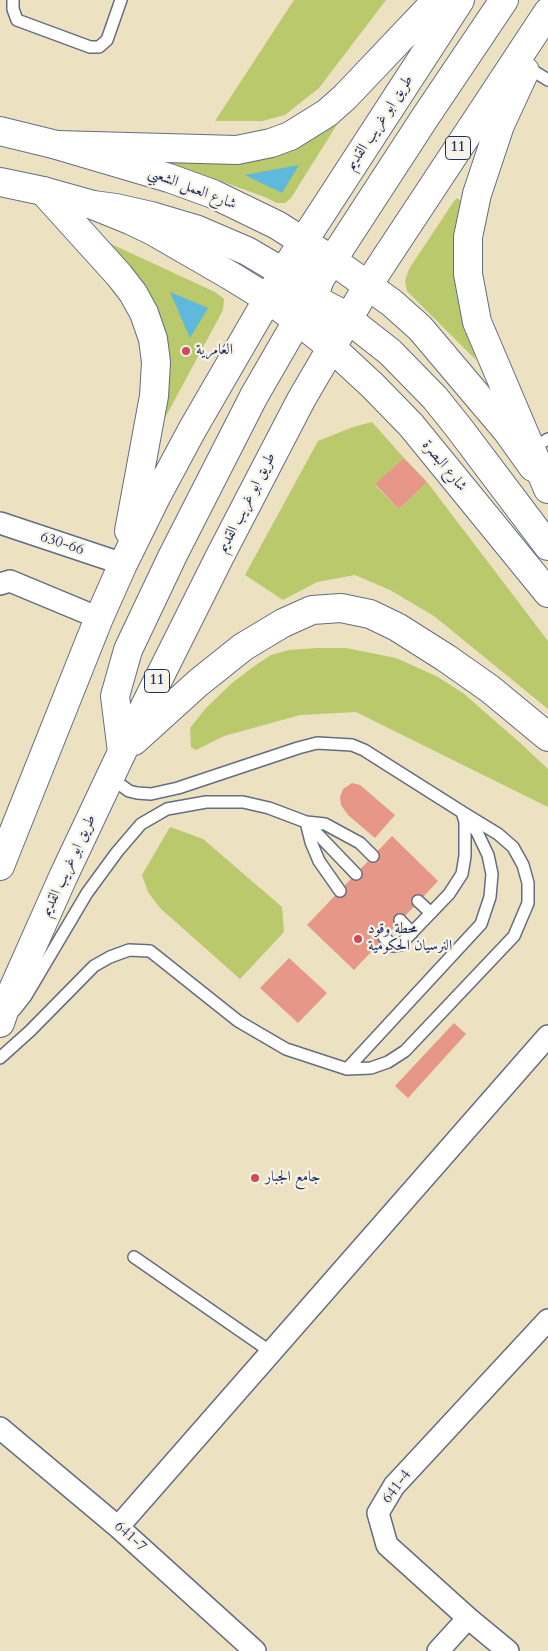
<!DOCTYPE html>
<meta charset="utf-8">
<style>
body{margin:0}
canvas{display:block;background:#ece1c1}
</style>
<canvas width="548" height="1651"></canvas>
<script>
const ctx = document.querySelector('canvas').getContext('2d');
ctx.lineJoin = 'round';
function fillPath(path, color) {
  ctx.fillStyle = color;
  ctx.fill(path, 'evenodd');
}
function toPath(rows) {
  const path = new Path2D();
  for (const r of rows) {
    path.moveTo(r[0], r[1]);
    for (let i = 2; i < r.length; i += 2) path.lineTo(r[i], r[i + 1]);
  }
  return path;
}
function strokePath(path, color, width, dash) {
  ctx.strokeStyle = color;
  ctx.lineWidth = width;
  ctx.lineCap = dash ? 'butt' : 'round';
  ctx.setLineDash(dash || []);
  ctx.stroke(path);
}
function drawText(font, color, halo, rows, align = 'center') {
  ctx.font = font + ' Cardo,Amiri,serif';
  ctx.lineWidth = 4.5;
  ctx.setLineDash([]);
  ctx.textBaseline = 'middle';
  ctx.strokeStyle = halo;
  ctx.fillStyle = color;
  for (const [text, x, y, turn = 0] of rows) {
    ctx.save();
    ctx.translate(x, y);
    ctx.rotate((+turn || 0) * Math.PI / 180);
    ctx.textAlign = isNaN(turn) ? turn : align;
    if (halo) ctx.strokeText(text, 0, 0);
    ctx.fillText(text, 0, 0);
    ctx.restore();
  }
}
const green = toPath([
 [294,0,386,0,319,88,285,115,262,121,215,121],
 [341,118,291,198,285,203,277,203,265,197,162,160,244,160,274,157,298,148],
 [457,198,461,201,462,206,453,253,457,298,476,360,407,291,405,281,409,269,454,201],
 [109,243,215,292,224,299,223,310,159,429,165,396,105,244],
 [372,422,404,458,375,485,399,509,427,482,548,641,548,709,434,616,390,590,355,575,317,582,283,600,245,575,318,441,353,427],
 [318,648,346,648,396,658,436,676,463,693,519,742,548,769,548,807,356,712,300,715,224,736,196,750,191,747,190,728,206,708,231,684,253,667,271,655,289,650],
 [170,827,203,839,282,907,284,932,240,979,160,908,148,892,142,875]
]);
const water = toPath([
 [299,165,282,193,245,175],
 [170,292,208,308,190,338]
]);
const building = toPath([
 [404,458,427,482,399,509,375,484],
 [352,783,360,785,395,815,375,838,348,815,341,805,340,797,343,789],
 [392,836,438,881,354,970,307,925],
 [289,958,327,993,298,1023,260,988],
 [454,1023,466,1034,408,1098,395,1086]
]);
const service = toPath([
 [13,0,13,9,17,20,90,47,99,47,107,40,121,0],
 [527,67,548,80],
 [532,448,548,439],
 [115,773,118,783,129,791,137,793,151,794,178,788,298,748,317,743,352,745,364,750,462,812,465,822,465,856,462,874,449,894,400,945,393,946,384,937],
 [306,822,311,842,319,861,340,891],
 [306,822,356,874],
 [418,901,431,913],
 [400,920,412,933],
 [15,1010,26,996,87,893,117,852,141,824,167,809,206,802,243,802,269,808,306,822,325,824,360,843,373,856],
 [0,1058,30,1031,94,966,110,957,129,950,150,951,238,1021,286,1049,347,1069,371,1068,388,1062,405,1051,514,936,528,903,528,883,523,865,513,847,498,834,462,812],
 [347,1069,481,924,490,897,492,874,488,855,477,832,467,819],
 [134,1257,271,1352]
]);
const minor = toPath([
 [0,523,123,564],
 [0,584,10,581,99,618],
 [0,1428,118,1527,255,1651],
 [118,1527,548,1036],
 [438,1651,468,1618],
 [508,1651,468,1618,387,1545,378,1513,394,1486,548,1320]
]);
const secondary = toPath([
 [0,131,57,145,169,178,213,194,277,225,332,260,392,303,420,328,508,432,533,467],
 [0,182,43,191,93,205,130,220,153,231,231,276,268,299,298,321,331,347,373,386,411,425,548,593]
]);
const trunk = toPath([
 [525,71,500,125,477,194,468,237,468,274,477,322,548,489],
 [57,145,237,150,271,143,290,136,327,113,345,97,437,0],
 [43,191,119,275,133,293,144,313,153,339,156,362,154,396,129,531],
 [93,205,116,208,151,216,198,230,247,251,298,281],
 [297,292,310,297,339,312,390,352,435,398,459,428,548,546],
 [331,347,322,337,313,317,312,307,313,298,320,279,424,119,504,0],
 [134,741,198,683,243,647,283,623,312,610,341,608,370,614,397,627,446,658,490,689,548,737],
 [122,752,115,696,128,650,173,555,254,396,307,304,313,289,317,267,315,258,309,248,302,241],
 [0,866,99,618,123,564,155,499,192,430,284,271,460,0],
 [0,1023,7,1003,63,877,122,752,220,556,301,400,368,285,548,12]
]);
const markers = [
 [186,351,5,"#d1495b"],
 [358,939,5,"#d1495b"],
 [255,1178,5,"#d1495b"]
];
const shields = [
 [458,148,25],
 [157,681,25]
];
const shieldNames = [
 ["11",458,148],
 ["11",157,681]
];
const streetNames = [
 ["طريق ابو غريب القديم",380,123,-57],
 ["شارع العمل الشعبي",192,189,21],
 ["شارع البصرة",444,466,51],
 ["طريق ابو غريب القديم",247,503,-63],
 ["630-66",62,544,18],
 ["طريق ابو غريب القديم",69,866,-65],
 ["641-4",397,1487,-53],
 ["641-7",130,1537,42]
];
const poiNames = [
 ["العامرية",196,351],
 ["محطة وقود",368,930],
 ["النرسيان الحكومية",368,947],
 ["جامع الجبار",265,1178]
];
fillPath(green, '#b9c96b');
fillPath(water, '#5fb9dc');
fillPath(building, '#e69788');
strokePath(service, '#646d81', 14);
strokePath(minor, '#646d81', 24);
strokePath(secondary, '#646d81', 30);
strokePath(trunk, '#646d81', 30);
strokePath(service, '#fff', 11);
strokePath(minor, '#fff', 21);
strokePath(secondary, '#fff', 28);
strokePath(trunk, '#fff', 28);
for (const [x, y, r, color] of markers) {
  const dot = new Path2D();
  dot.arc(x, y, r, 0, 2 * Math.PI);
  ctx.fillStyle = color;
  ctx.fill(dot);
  strokePath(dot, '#f7f3e8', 2);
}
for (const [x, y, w] of shields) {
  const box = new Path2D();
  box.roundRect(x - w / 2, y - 11.5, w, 23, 4);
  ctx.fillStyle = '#f7f3e8';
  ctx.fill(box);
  strokePath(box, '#1b2f5e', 1);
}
drawText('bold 14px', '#1b2f5e', null, shieldNames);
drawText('15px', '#1b2f5e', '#f7f3e8', streetNames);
drawText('15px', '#1b2f5e', '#f7f3e8', poiNames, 'left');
</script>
